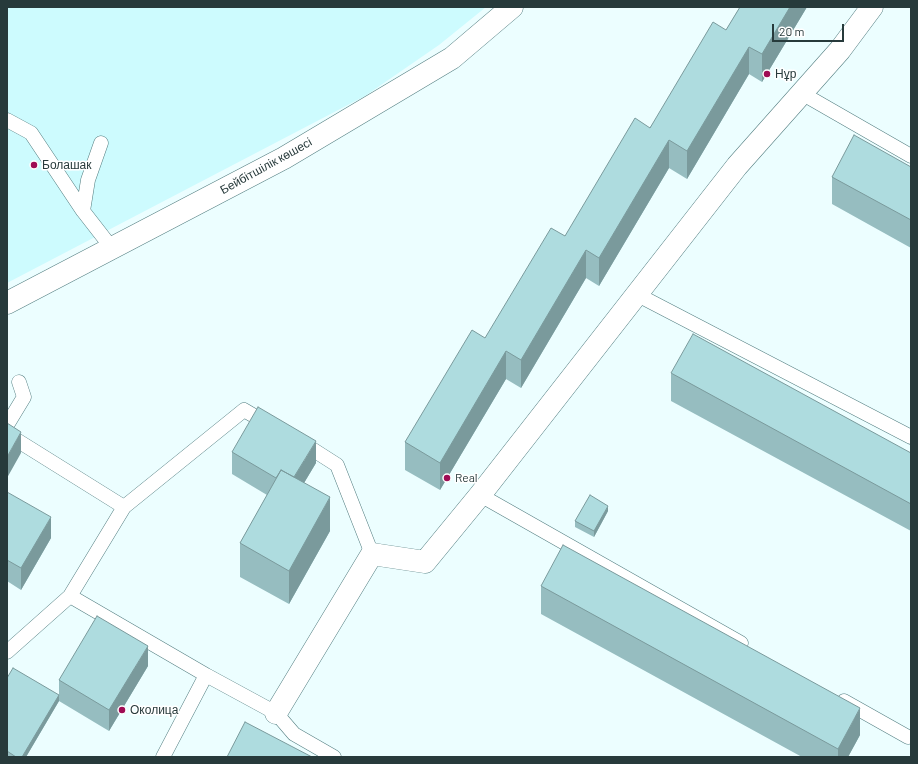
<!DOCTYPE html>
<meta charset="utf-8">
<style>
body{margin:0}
#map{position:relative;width:918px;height:764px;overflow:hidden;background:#ecfeff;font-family:Barlow,sans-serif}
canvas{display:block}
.frame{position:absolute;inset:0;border:8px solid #273a3b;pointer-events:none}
.scale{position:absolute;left:772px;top:24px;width:72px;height:18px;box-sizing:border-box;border:2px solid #273a3b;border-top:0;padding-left:5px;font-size:12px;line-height:14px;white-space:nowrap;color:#273a3b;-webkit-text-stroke:3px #fff;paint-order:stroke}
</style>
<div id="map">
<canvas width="918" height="764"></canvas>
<div class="frame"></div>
<div class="scale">20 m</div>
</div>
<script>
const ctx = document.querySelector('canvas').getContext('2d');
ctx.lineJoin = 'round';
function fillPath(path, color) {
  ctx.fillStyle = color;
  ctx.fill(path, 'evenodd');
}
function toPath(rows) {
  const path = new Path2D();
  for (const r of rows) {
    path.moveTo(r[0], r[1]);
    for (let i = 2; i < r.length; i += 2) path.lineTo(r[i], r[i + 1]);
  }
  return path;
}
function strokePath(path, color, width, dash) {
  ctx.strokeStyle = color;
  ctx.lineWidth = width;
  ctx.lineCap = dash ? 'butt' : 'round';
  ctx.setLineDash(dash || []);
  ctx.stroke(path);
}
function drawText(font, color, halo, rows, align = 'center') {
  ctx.font = font + ' Barlow,sans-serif';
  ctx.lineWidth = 3;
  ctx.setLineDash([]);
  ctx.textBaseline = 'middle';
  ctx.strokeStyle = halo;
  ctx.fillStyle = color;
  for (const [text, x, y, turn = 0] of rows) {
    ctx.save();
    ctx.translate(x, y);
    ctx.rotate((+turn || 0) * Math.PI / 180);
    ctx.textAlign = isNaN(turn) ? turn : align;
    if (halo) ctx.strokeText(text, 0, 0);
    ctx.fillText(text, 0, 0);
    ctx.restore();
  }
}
const built = toPath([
 [7,7,486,7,439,45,365,96,7,283]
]);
const service = toPath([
 [803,94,911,156],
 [7,120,31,133,83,211,111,247],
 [83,211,88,180,101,143],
 [636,294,911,437],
 [7,425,24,397,19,382],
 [7,434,124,507],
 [301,442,337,465,372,554],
 [480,495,741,643],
 [7,652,70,596],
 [206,675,70,596,124,507,244,410,268,424],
 [844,701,908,737],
 [163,757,206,675,276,713,294,734,334,757]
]);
const minor = toPath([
 [276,713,372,554,425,562,480,495,737,166,840,50,872,7]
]);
const tertiary = toPath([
 [7,303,284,158,452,58,512,7]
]);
const wall = toPath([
 [740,7,807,7,762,82,749,74,687,179,669,168,599,286,586,278,521,388,506,379,440,490,405,470,405,442,485,338,726,30],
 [911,167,911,248,832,204,832,177],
 [671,373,911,453,911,531,671,401],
 [232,452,316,463,304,483,330,531,289,604,240,577,240,543,267,495,232,474],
 [7,492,51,538,21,590,7,581],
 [608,511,594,537,575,527,575,521],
 [541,586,860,735,848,757,802,757,541,614],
 [148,666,109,731,59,701,26,757,7,757,7,678,59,695,59,680]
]);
const shadedWall = toPath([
 [790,7,807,7,762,82,762,54],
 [749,47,749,74,687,179,687,151],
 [669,140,669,168,599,286,599,258],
 [586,250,586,278,521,388,521,360],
 [506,351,506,379,440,490,440,463],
 [21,432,21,453,7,478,7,457],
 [316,441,316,463,289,508,289,486],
 [330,497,330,531,289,604,289,571],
 [608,506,608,511,594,537,594,531],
 [51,517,51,538,21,590,21,568],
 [148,646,148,666,109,731,109,710],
 [59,695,59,701,26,757,22,757],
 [860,708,860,735,848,757,838,757,838,749]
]);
const building = toPath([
 [740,7,790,7,762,54,749,47,687,151,669,140,599,258,586,250,521,360,506,351,440,463,405,442,472,330,485,338,551,228,565,236,635,118,650,128,713,22,726,30,740,7],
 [854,135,911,167,911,220,832,177,854,135],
 [693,334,911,453,911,504,671,373,693,334],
 [258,407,316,441,294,477,281,470,276,478,232,452,258,407],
 [7,423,21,432,7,457,7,423],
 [281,470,330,497,289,571,240,543,281,470],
 [7,492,51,517,21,568,7,560,7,492],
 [590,495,608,506,594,531,575,521,590,495],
 [563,545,860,708,838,749,541,586,563,545],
 [97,616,148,646,109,710,59,680,97,616],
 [13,668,59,695,22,757,16,757,7,751,7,678,13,668],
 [245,722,312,757,227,757,245,722]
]);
const markers = [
 [767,74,4,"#9f0b54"],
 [34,165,4,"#9f0b54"],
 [447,478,4,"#9f0b54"],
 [122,710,4,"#9f0b54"]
];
const poiNames = [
 ["Нұр",775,74],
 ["Болашак",42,165],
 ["Real",455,478],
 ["Околица",130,710]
];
const streetNames = [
 ["Бейбітшілік көшесі",266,166,-29]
];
fillPath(built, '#cdfbfe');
strokePath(service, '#537e81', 15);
strokePath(minor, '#537e81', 23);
strokePath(tertiary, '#537e81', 23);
strokePath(service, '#fff', 14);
strokePath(minor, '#fff', 22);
strokePath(tertiary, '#fff', 22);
fillPath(wall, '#96bdc0');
fillPath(shadedWall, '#7a9a9c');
fillPath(building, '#aedcdf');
strokePath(building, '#7a9a9c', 1);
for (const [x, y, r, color] of markers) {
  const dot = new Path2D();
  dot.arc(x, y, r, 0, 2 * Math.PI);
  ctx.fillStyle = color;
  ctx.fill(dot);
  strokePath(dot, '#fff', 1.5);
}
drawText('12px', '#273a3b', '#fff', poiNames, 'left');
drawText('12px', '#273a3b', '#fff', streetNames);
</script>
